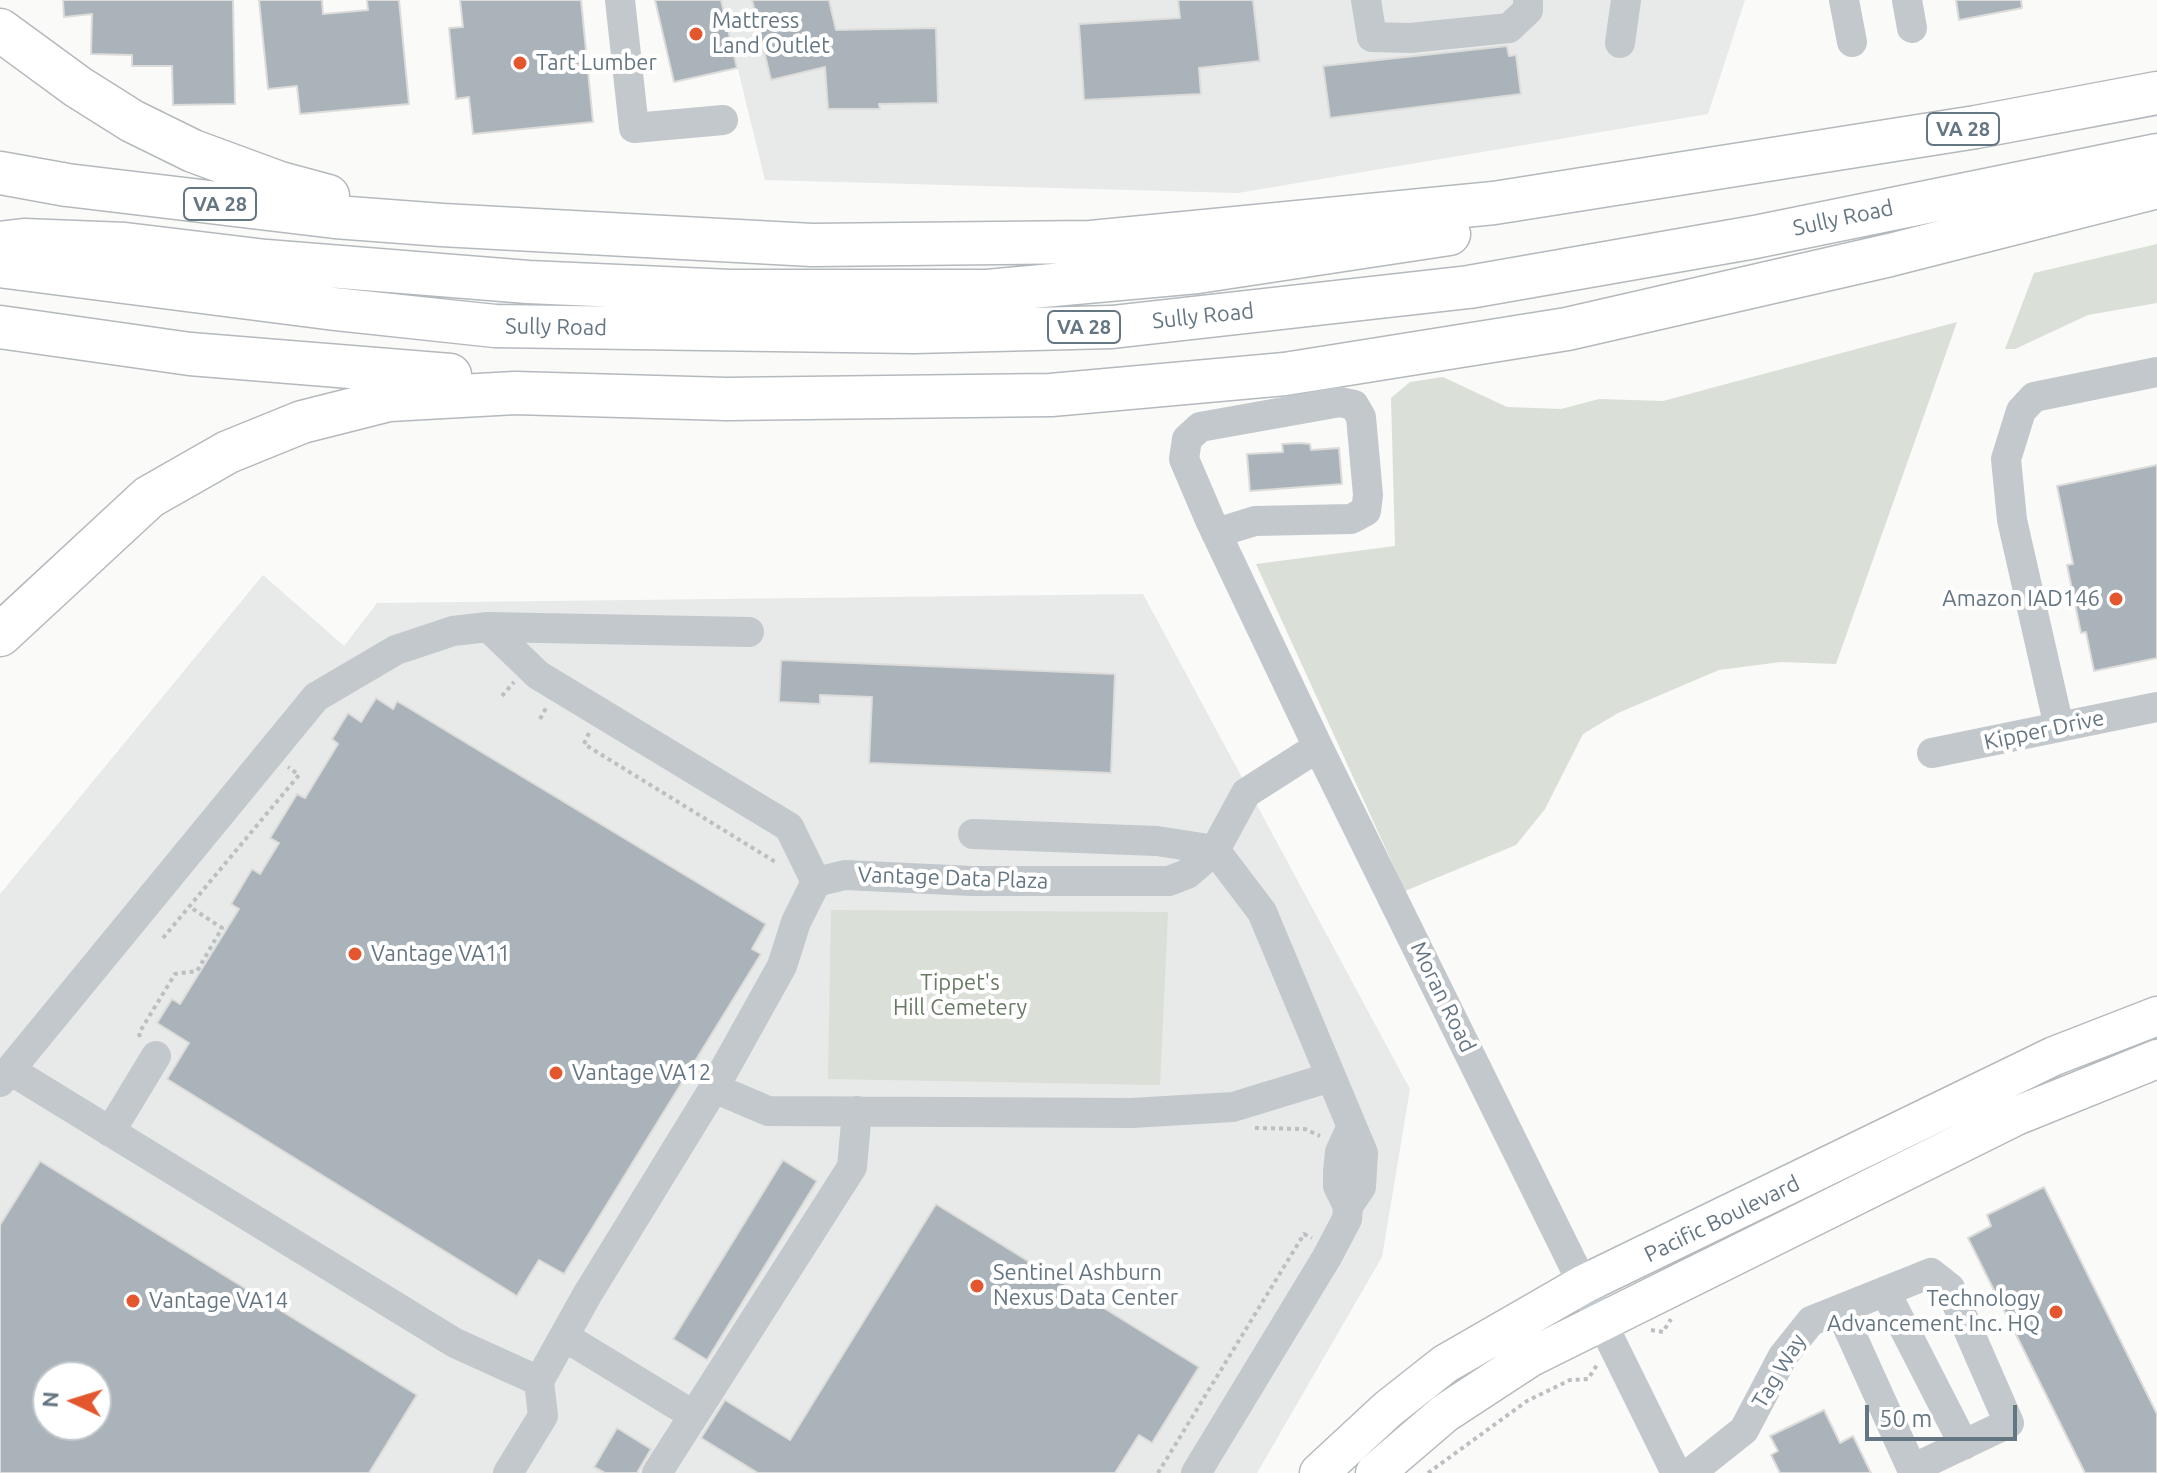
<!DOCTYPE html>
<style>
body{margin:0}
#map{position:relative;width:2157px;height:1473px;overflow:hidden;background:#fafaf8;font-family:Ubuntu,sans-serif}
canvas{display:block}
.north{position:absolute;left:32px;top:1361px;width:80px;height:80px;box-sizing:border-box;background:#fff;border:2px solid #c1c8cd;border-radius:50%;rotate:274deg;font-size:22px;font-weight:700;line-height:32px;text-align:center;color:#657683}
.north::after{content:'';display:block;margin:auto;width:28px;height:36px;background:#e4572e;clip-path:polygon(50% 0,100% 100%,50% 72%,0 100%)}
.scale{position:absolute;left:1865px;top:1405px;width:152px;height:36px;box-sizing:border-box;border:4px solid #657683;border-top:0;padding-left:10px;font-size:24px;line-height:28px;white-space:nowrap;color:#657683;-webkit-text-stroke:6px #fff;paint-order:stroke}
</style>
<div id="map">
<canvas width="2157" height="1473"></canvas>
<div class="north">N</div>
<div class="scale">50 m</div>
</div>
<script>
const ctx = document.querySelector('canvas').getContext('2d');
ctx.lineJoin = 'round';
function fillPath(path, color) {
  ctx.fillStyle = color;
  ctx.fill(path, 'evenodd');
}
function toPath(rows) {
  const path = new Path2D();
  for (const r of rows) {
    path.moveTo(r[0], r[1]);
    for (let i = 2; i < r.length; i += 2) path.lineTo(r[i], r[i + 1]);
  }
  return path;
}
function strokePath(path, color, width, dash) {
  ctx.strokeStyle = color;
  ctx.lineWidth = width;
  ctx.lineCap = dash ? 'butt' : 'round';
  ctx.setLineDash(dash || []);
  ctx.stroke(path);
}
function drawText(font, color, halo, rows, align = 'center') {
  ctx.font = font + ' Ubuntu,sans-serif';
  ctx.lineWidth = 8;
  ctx.setLineDash([]);
  ctx.textBaseline = 'middle';
  ctx.strokeStyle = halo;
  ctx.fillStyle = color;
  for (const [text, x, y, turn = 0] of rows) {
    ctx.save();
    ctx.translate(x, y);
    ctx.rotate((+turn || 0) * Math.PI / 180);
    ctx.textAlign = isNaN(turn) ? turn : align;
    if (halo) ctx.strokeText(text, 0, 0);
    ctx.fillText(text, 0, 0);
    ctx.restore();
  }
}
const built = toPath([
 [721,0,1745,0,1708,114,1238,193,765,180],
 [263,575,344,646,377,603,1143,594,1410,1089,1382,1257,1257,1473,0,1473,0,894],
 [48,1377,96,1377,96,1425,48,1425]
]);
const green = toPath([
 [2157,244,2157,303,2088,315,2015,349,2005,349,2034,273],
 [1957,322,1836,664,1781,662,1719,670,1618,713,1583,734,1545,809,1516,845,1405,891,1256,564,1395,546,1391,398,1410,382,1443,377,1507,407,1561,409,1599,399,1663,401],
 [831,910,1168,912,1160,1085,828,1079]
]);
const building = toPath([
 [63,0,233,0,235,104,173,105,172,66,132,66,132,55,91,54,92,14,64,17,63,0],
 [259,0,322,0,323,14,368,10,367,0,399,0,409,104,300,114,297,86,268,89,259,0],
 [460,0,581,0,593,122,473,134,469,97,456,99,449,28,463,27,460,0],
 [655,0,721,0,737,68,674,82,655,0],
 [752,0,829,0,836,30,936,28,938,103,879,104,880,109,828,109,825,67,771,80,752,0],
 [1178,0,1253,0,1260,61,1199,68,1201,94,1084,100,1079,24,1180,18,1178,0],
 [1956,0,2021,0,2022,8,1959,20,1956,0],
 [1507,46,1509,56,1516,55,1521,94,1330,118,1323,66,1507,46],
 [1300,443,1310,444,1311,450,1339,448,1342,484,1250,491,1247,454,1283,452,1282,444,1300,443],
 [2157,465,2157,658,2094,671,2086,632,2081,633,2067,565,2073,564,2057,486,2157,465],
 [781,660,1115,674,1111,773,869,763,872,697,820,695,820,704,779,702,781,660],
 [376,698,393,709,397,701,766,924,752,949,761,954,564,1274,539,1260,517,1296,167,1079,189,1043,157,1023,172,999,180,1004,239,909,231,904,252,869,260,874,279,843,270,838,297,794,305,798,338,744,332,739,348,713,361,722,376,698],
 [783,1160,817,1181,707,1360,673,1339,783,1160],
 [40,1161,417,1395,369,1473,0,1473,0,1225,40,1161],
 [48,1377,96,1377,96,1425,48,1425,48,1377],
 [2044,1187,2157,1414,2157,1473,2085,1473,1968,1238,1991,1226,1987,1215,2044,1187],
 [936,1204,1199,1367,1152,1443,1139,1435,1115,1473,758,1473,701,1438,725,1400,790,1440,936,1204],
 [1824,1410,1840,1443,1853,1436,1871,1473,1780,1473,1771,1455,1778,1451,1770,1436,1824,1410],
 [617,1428,651,1449,637,1473,605,1473,594,1467,617,1428]
]);
const path = toPath([
 [502,696,514,682],
 [540,719,546,708],
 [589,733,584,744,777,863],
 [163,938,299,775,288,767],
 [140,1037,139,1033,175,974,197,971,222,928,190,907],
 [1255,1128,1305,1129,1320,1136],
 [1651,1330,1663,1332,1671,1319],
 [1158,1473,1304,1234,1312,1238],
 [1428,1473,1527,1401,1570,1380,1588,1379,1597,1365]
]);
const minor = toPath([
 [620,0,634,128,723,120],
 [1366,0,1372,37,1410,38,1509,28,1528,10,1528,0],
 [1844,0,1852,42],
 [1907,0,1912,28],
 [1620,43,1626,0],
 [1216,533,1255,521,1351,519,1366,511,1368,495,1361,417,1354,405,1340,402,1200,427,1187,439,1184,459,1210,520,1318,747,1676,1473],
 [488,627,538,675,789,827,816,882],
 [2059,727,2012,520,2006,459,2021,411,2034,397,2157,372],
 [1932,753,2157,707],
 [973,834,1157,841,1215,850,1262,912,1363,1153,1361,1187,1348,1206,1347,1219,1327,1257,1196,1473],
 [10,1070,455,1343,539,1381,543,1416,508,1473],
 [0,1082,316,697,396,650,453,631,488,627,749,632],
 [714,1088,768,1111,1132,1113,1233,1107,1331,1077],
 [110,1132,156,1056],
 [1348,1206,1338,1186,1338,1172,1340,1152,1351,1128],
 [1885,1291,1964,1445],
 [565,1337,693,1415],
 [539,1381,587,1295,714,1088,782,966,796,922,816,882,845,875,972,881,1169,881,1187,874,1215,850,1246,793,1318,747],
 [657,1473,852,1167,857,1111],
 [1690,1473,1744,1430,1783,1356,1811,1321,1931,1273,1950,1288,2009,1423,1912,1469,1840,1310]
]);
const major = toPath([
 [1319,1473,1388,1409,1445,1364,1584,1284,2054,1056,2157,1016],
 [1375,1473,1445,1413,1529,1358,2016,1116,2157,1059]
]);
const highway = toPath([
 [0,30,78,87,132,121,193,151,280,183,328,196],
 [0,173,67,185,335,217,442,225,812,245,1091,242,1494,203,1976,127,2157,93],
 [0,243,24,240,125,244,266,261,528,282,730,291,987,291,1197,272,1449,234],
 [0,266,335,309,495,326,914,332,1112,327,1469,287,1755,237,2157,155],
 [0,327,190,354,450,375],
 [0,635,149,497,228,452,302,422,389,400,515,393,726,399,1051,395,1285,374,1567,329,1890,255,2157,187]
]);
const markers = [
 [696,34,8,"#e4572e"],
 [520,63,8,"#e4572e"],
 [2116,599,8,"#e4572e"],
 [355,954,8,"#e4572e"],
 [556,1073,8,"#e4572e"],
 [977,1286,8,"#e4572e"],
 [133,1301,8,"#e4572e"],
 [2056,1312,8,"#e4572e"]
];
const shields = [
 [1963,129,72],
 [220,204,72],
 [1084,327,72]
];
const shieldNames = [
 ["VA 28",1963,129],
 ["VA 28",220,204],
 ["VA 28",1084,327]
];
const poiNames = [
 ["Mattress",712,21],
 ["Land Outlet",712,46],
 ["Tart Lumber",536,63],
 ["Amazon IAD146",2100,599,"right"],
 ["Vantage VA11",371,954],
 ["Vantage VA12",572,1073],
 ["Sentinel Ashburn",993,1273],
 ["Nexus Data Center",993,1298],
 ["Technology",2040,1299,"right"],
 ["Advancement Inc. HQ",2040,1324,"right"],
 ["Vantage VA14",149,1301]
];
const streetNames = [
 ["Sully Road",1843,218,-12],
 ["Sully Road",1203,316,-6],
 ["Sully Road",556,327,1],
 ["Kipper Drive",2044,730,-12],
 ["Vantage Data Plaza",953,878,2],
 ["Moran Road",1443,997,64],
 ["Pacific Boulevard",1722,1219,-26],
 ["Tag Way",1779,1371,-59]
];
const parkNames = [
 ["Tippet's",960,983],
 ["Hill Cemetery",960,1008]
];
fillPath(built, '#e8e9e9');
fillPath(green, '#dadfd7');
fillPath(building, '#aab3b9');
strokePath(building, '#dcdcda', 2);
strokePath(major, '#b5babe', 41);
strokePath(highway, '#b4b9bd', 45);
strokePath(path, '#bbbfc2', 4, [4, 4]);
strokePath(minor, '#c3c8cc', 30);
strokePath(major, '#fff', 38);
strokePath(highway, '#fff', 42);
for (const [x, y, r, color] of markers) {
  const dot = new Path2D();
  dot.arc(x, y, r, 0, 2 * Math.PI);
  ctx.fillStyle = color;
  ctx.fill(dot);
  strokePath(dot, '#fff', 3);
}
for (const [x, y, w] of shields) {
  const box = new Path2D();
  box.roundRect(x - w / 2, y - 16, w, 32, 6);
  ctx.fillStyle = '#fff';
  ctx.fill(box);
  strokePath(box, '#657683', 2);
}
drawText('bold 20px', '#657683', null, shieldNames);
drawText('22px', '#657683', '#fff', poiNames, 'left');
drawText('22px', '#657683', '#fff', streetNames);
drawText('22px', '#687a64', '#fff', parkNames);
</script>
